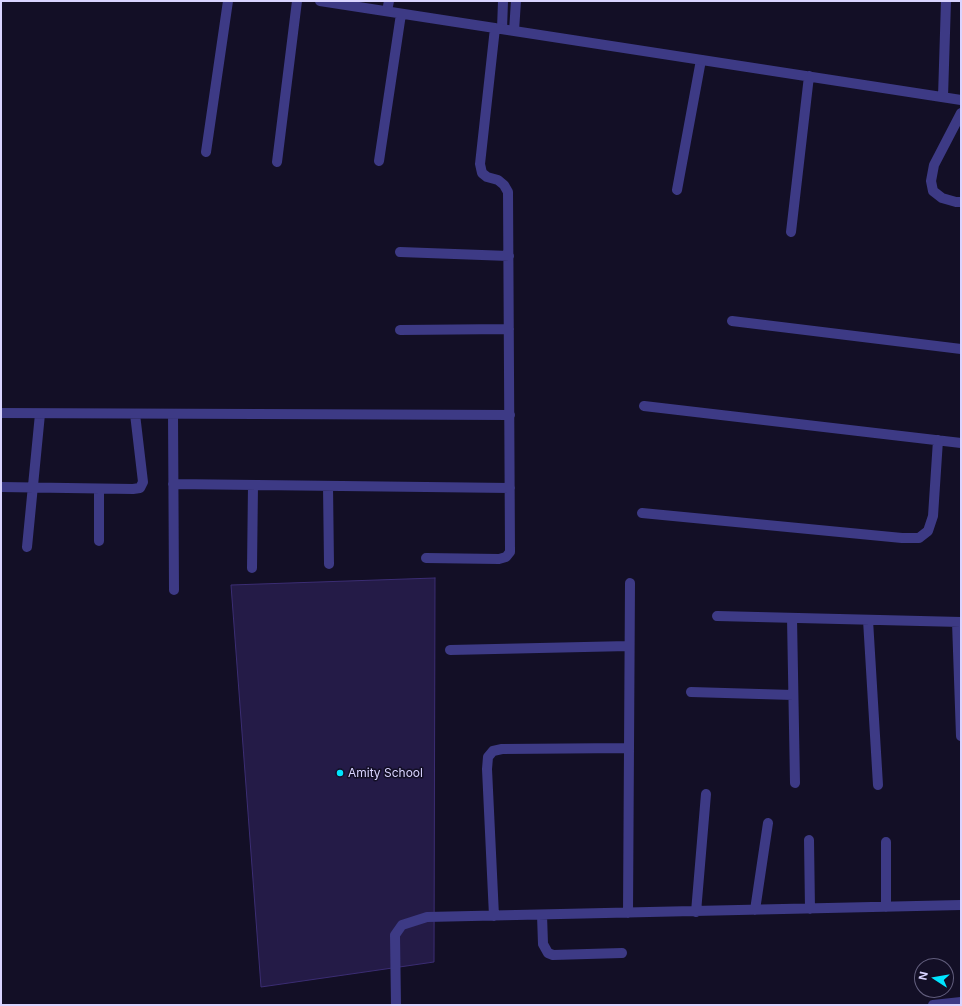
<!DOCTYPE html>
<style>
body{margin:0}
#map{position:relative;width:962px;height:1006px;overflow:hidden;background:#130f26;font-family:Inter,sans-serif}
canvas{display:block}
.frame{position:absolute;inset:0;border:2px solid #d9d4ff;pointer-events:none}
.north{position:absolute;left:914px;top:958px;width:40px;height:40px;box-sizing:border-box;background:#130f26;border:1px solid #625e7d;border-radius:50%;rotate:282deg;font-size:11px;font-weight:700;line-height:16px;text-align:center;color:#d9d4ff}
.north::after{content:'';display:block;margin:auto;width:14px;height:18px;background:#00e5ff;clip-path:polygon(50% 0,100% 100%,50% 72%,0 100%)}
</style>
<div id="map">
<canvas width="962" height="1006"></canvas>
<div class="frame"></div>
<div class="north">N</div>
</div>
<script>
const ctx = document.querySelector('canvas').getContext('2d');
ctx.lineJoin = 'round';
function fillPath(path, color) {
  ctx.fillStyle = color;
  ctx.fill(path, 'evenodd');
}
function toPath(rows) {
  const path = new Path2D();
  for (const r of rows) {
    path.moveTo(r[0], r[1]);
    for (let i = 2; i < r.length; i += 2) path.lineTo(r[i], r[i + 1]);
  }
  return path;
}
function strokePath(path, color, width, dash) {
  ctx.strokeStyle = color;
  ctx.lineWidth = width;
  ctx.lineCap = dash ? 'butt' : 'round';
  ctx.setLineDash(dash || []);
  ctx.stroke(path);
}
function drawText(font, color, halo, rows, align = 'center') {
  ctx.font = font + ' Inter,sans-serif';
  ctx.lineWidth = 3;
  ctx.setLineDash([]);
  ctx.textBaseline = 'middle';
  ctx.strokeStyle = halo;
  ctx.fillStyle = color;
  for (const [text, x, y, turn = 0] of rows) {
    ctx.save();
    ctx.translate(x, y);
    ctx.rotate((+turn || 0) * Math.PI / 180);
    ctx.textAlign = isNaN(turn) ? turn : align;
    if (halo) ctx.strokeText(text, 0, 0);
    ctx.fillText(text, 0, 0);
    ctx.restore();
  }
}
const building = toPath([
 [435,578,434,962,261,987,231,585,435,578]
]);
const lane = toPath([
 [387,11,389,1],
 [502,29,503,1],
 [961,113,934,165,931,181,933,191,942,198,956,202,961,202],
 [677,190,701,60]
]);
const street = toPath([
 [320,1,961,100],
 [514,31,516,1],
 [943,97,946,1],
 [206,152,228,1],
 [379,161,401,14],
 [277,162,297,1],
 [791,232,809,76],
 [400,252,509,256],
 [732,321,961,349],
 [400,330,509,329],
 [644,406,961,443],
 [1,413,510,415],
 [173,414,174,590],
 [173,484,510,488],
 [328,486,329,564],
 [1,487,133,489,140,488,143,482,135,414],
 [99,489,99,541],
 [642,513,902,538,919,538,928,531,933,516,938,440],
 [27,547,40,414],
 [426,558,499,559,506,557,510,552,508,192,504,185,498,180,487,177,482,173,480,164,495,28],
 [252,568,253,485],
 [717,616,961,622],
 [792,618,795,783],
 [868,620,878,785],
 [957,622,961,736],
 [450,650,629,646],
 [691,692,793,695],
 [809,840,810,909],
 [886,907,886,842],
 [755,910,768,823],
 [696,912,706,794],
 [628,913,630,583],
 [542,915,543,944,548,953,553,955,622,953],
 [494,916,487,769,488,757,493,751,502,749,629,748],
 [396,1005,395,935,402,925,427,917,961,905],
 [933,1005,961,1002]
]);
const markers = [
 [340,773,4,"#00e5ff"]
];
const poiNames = [
 ["Amity School",348,773]
];
fillPath(building, '#241b47');
strokePath(building, '#3b2d73', 1);
strokePath(lane, '#3d3a85', 10);
strokePath(street, '#3d3a85', 10);
for (const [x, y, r, color] of markers) {
  const dot = new Path2D();
  dot.arc(x, y, r, 0, 2 * Math.PI);
  ctx.fillStyle = color;
  ctx.fill(dot);
  strokePath(dot, '#130f26', 1.5);
}
drawText('12px', '#d9d4ff', '#130f26', poiNames, 'left');
</script>
